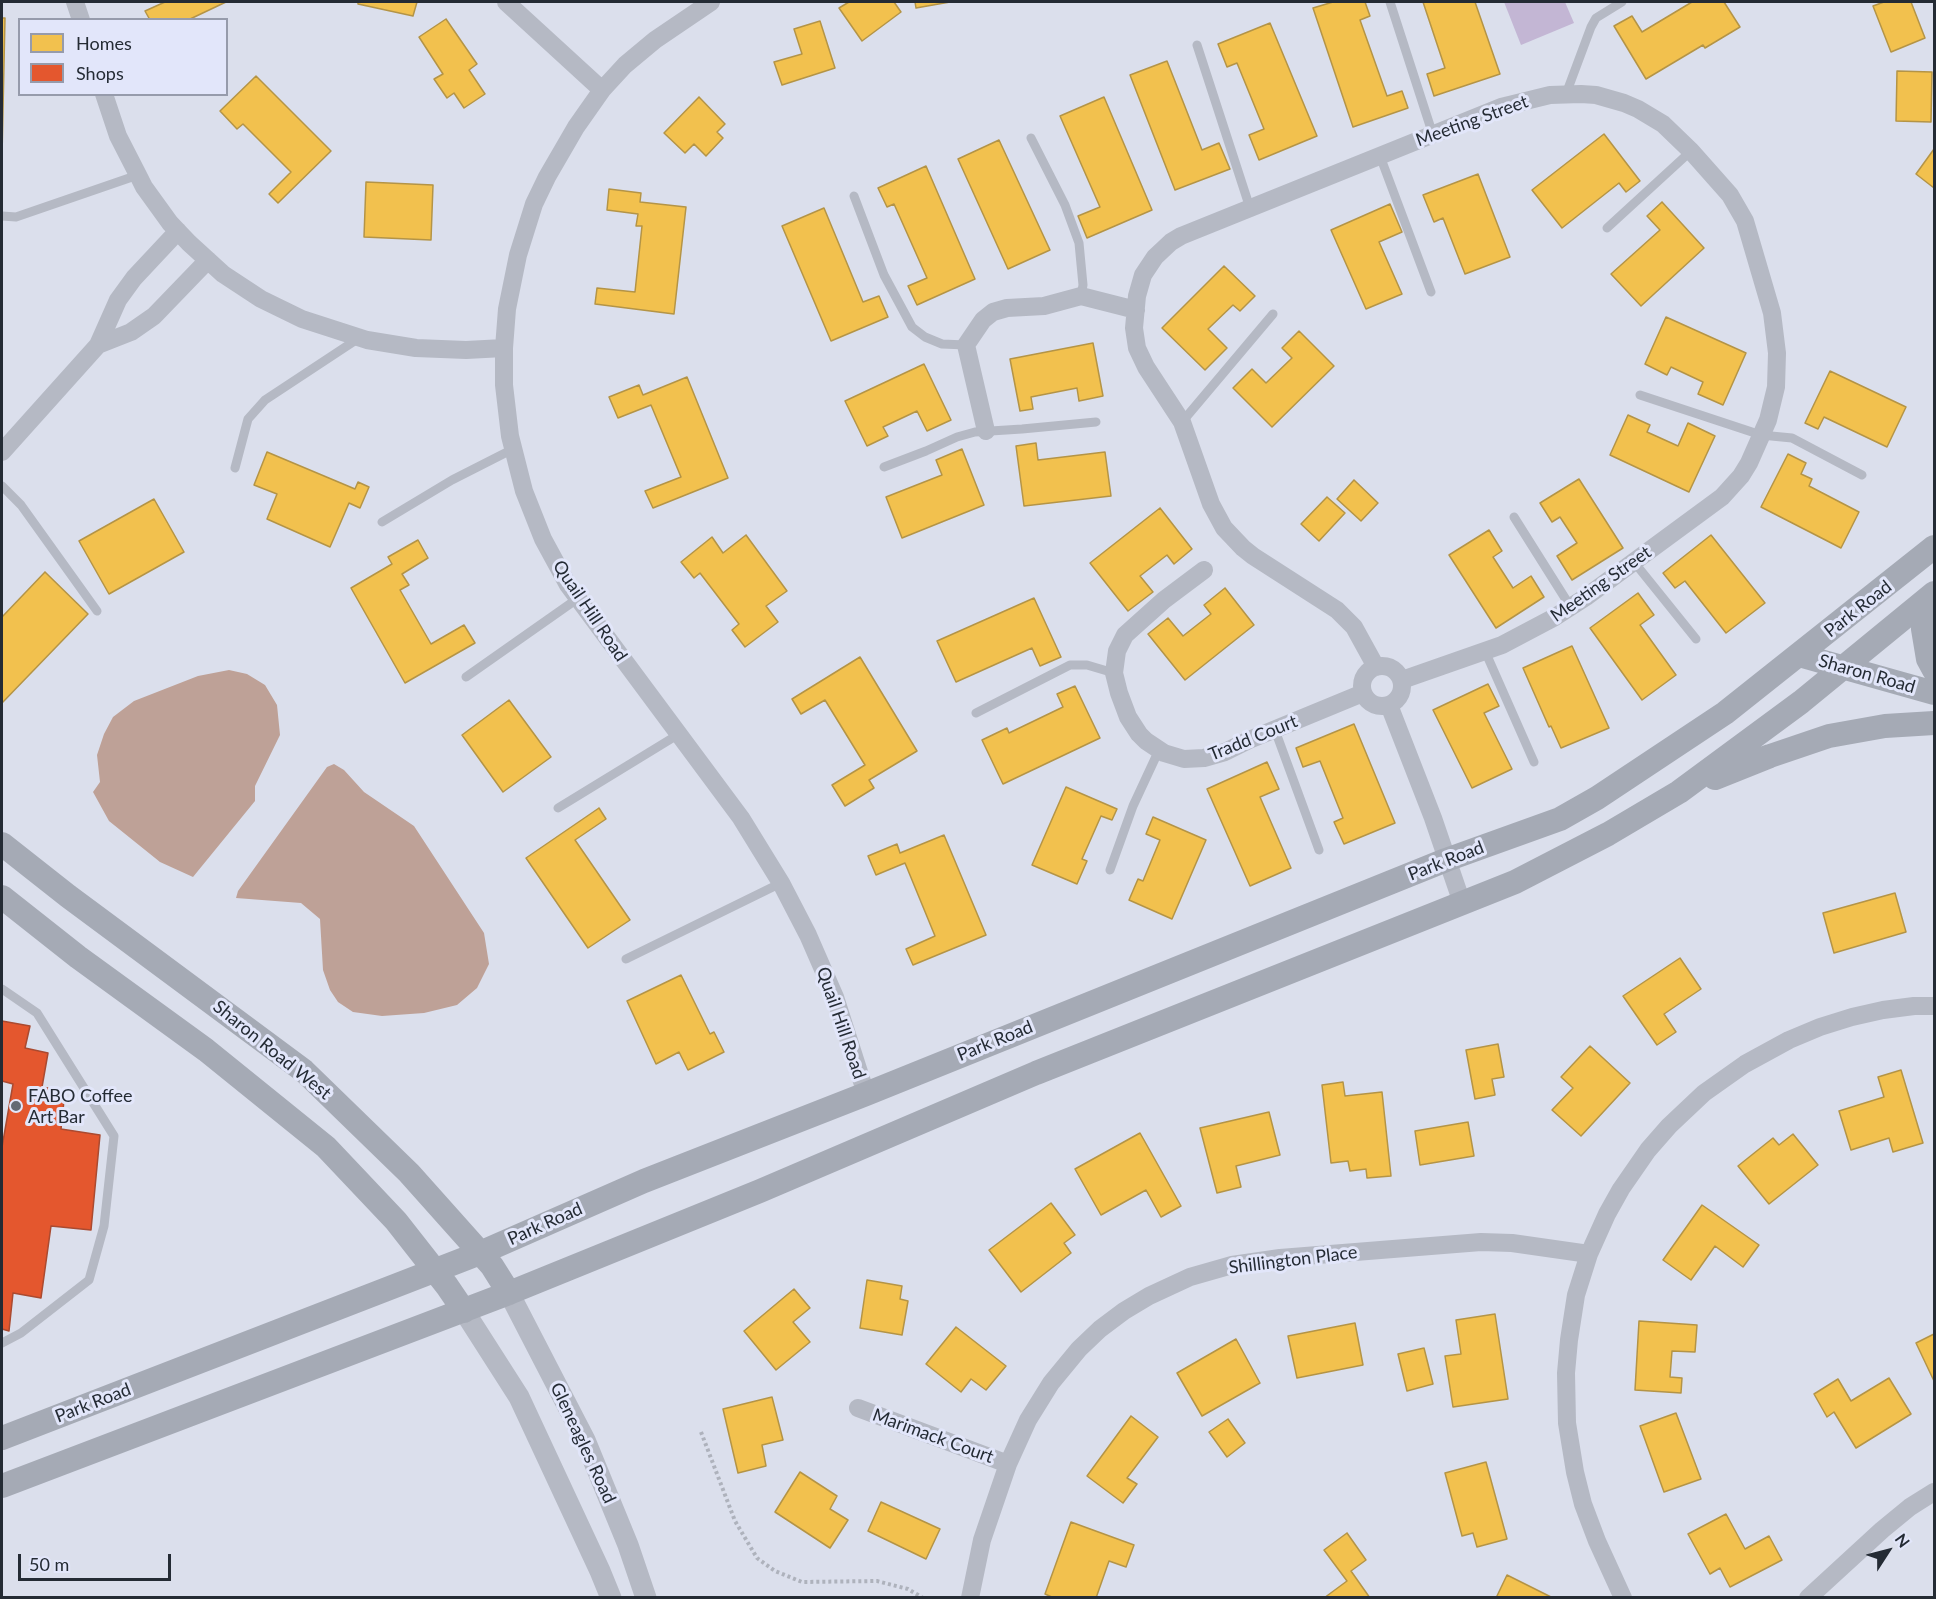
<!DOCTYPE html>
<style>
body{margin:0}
#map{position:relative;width:1936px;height:1599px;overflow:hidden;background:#dbdfec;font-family:Lato,sans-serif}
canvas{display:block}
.frame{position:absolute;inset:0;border:3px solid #242b34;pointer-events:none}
.legend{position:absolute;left:18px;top:18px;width:210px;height:78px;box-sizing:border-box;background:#e2e6fa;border:2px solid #969bab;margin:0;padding:8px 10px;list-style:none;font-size:18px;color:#242b34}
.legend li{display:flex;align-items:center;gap:12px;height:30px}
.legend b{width:30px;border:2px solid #969bab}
.north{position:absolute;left:1858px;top:1521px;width:60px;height:60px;-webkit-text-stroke:4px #e2e6fa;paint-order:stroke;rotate:54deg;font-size:16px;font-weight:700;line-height:24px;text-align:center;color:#242b34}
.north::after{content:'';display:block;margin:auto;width:21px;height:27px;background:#242b34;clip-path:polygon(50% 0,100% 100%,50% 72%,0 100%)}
.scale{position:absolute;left:18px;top:1554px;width:153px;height:27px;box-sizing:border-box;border:3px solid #242b34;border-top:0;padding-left:8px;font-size:18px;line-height:21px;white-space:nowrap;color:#242b34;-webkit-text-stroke:4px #e2e6fa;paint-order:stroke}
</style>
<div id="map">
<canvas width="1936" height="1599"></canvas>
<div class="frame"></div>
<ul class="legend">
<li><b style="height:16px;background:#f2c14e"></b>Homes</li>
<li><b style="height:16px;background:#e4572e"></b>Shops</li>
</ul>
<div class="north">N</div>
<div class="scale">50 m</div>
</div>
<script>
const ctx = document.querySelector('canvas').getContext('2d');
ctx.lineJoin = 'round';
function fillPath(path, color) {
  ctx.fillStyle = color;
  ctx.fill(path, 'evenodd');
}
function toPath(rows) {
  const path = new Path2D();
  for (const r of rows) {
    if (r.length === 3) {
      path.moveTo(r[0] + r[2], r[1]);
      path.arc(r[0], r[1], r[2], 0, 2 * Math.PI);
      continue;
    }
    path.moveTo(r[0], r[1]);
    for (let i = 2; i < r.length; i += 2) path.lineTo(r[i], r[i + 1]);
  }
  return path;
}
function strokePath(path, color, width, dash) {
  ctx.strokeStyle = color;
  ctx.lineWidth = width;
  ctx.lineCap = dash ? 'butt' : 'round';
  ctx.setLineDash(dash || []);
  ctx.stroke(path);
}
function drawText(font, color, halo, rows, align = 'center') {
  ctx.font = font + ' Lato,sans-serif';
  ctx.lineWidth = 6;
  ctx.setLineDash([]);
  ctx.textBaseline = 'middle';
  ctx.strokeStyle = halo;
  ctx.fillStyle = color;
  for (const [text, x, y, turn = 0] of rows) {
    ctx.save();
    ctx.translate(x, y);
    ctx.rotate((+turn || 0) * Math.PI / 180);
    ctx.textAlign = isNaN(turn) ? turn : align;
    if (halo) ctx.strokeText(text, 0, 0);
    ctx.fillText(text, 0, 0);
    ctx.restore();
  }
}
const green = toPath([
 [1504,2,1565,2,1574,23,1521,45]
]);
const water = toPath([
 [229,670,247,674,265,685,277,705,280,735,255,786,255,801,193,877,160,862,109,821,93,792,100,782,97,755,104,734,113,717,134,701,198,676],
 [334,764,344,770,364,792,414,826,484,933,489,964,477,988,457,1005,424,1013,382,1016,353,1012,338,1002,330,990,323,970,320,919,301,903,236,898,238,891,327,767]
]);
const homes = toPath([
 [165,2,226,2,188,20,150,20,145,11,165,2],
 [358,2,417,2,413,16,358,4,358,2],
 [849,2,894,2,901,12,862,41,839,8,849,2],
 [915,2,950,2,916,8,915,2],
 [1333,2,1365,2,1370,16,1360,20,1387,96,1402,91,1408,108,1353,127,1313,8,1333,2],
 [1423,2,1475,2,1500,74,1434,96,1427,74,1445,68,1423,2],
 [1692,2,1724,2,1740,27,1705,48,1703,45,1646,79,1614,26,1632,16,1642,32,1692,2],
 [1884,2,1911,2,1925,38,1891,52,1873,6,1884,2],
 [2,18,5,18,2,156,2,18],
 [446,19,477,64,469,70,485,94,464,108,454,93,447,98,434,79,443,74,419,37,446,19],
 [820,21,835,68,782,85,774,62,802,54,794,29,820,21],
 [1270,23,1317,136,1259,160,1249,135,1264,129,1237,63,1227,67,1218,44,1270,23],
 [1167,61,1202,150,1219,143,1230,169,1175,190,1130,75,1167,61],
 [1897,71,1932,72,1931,122,1896,121,1897,71],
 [256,76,331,151,278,203,269,194,291,172,243,124,237,129,220,111,256,76],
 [699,97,725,124,717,132,723,138,706,156,694,144,685,153,664,133,699,97],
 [1104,97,1152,210,1087,238,1078,216,1100,207,1060,116,1104,97],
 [1604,134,1640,181,1626,192,1619,183,1562,228,1532,190,1604,134],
 [999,140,1050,250,1008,269,958,159,999,140],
 [1934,149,1934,188,1916,174,1934,149],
 [926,166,975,279,917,305,908,286,927,278,894,204,887,207,878,188,926,166],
 [1478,174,1510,257,1465,274,1443,218,1434,222,1423,195,1478,174],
 [366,182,433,185,431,240,364,237,366,182],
 [609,189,641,193,640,202,686,207,674,314,595,304,597,288,635,292,642,226,636,226,638,214,607,210,609,189],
 [1662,202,1704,248,1641,306,1611,274,1660,230,1647,216,1662,202],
 [1390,204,1402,232,1379,242,1402,294,1366,309,1331,230,1390,204],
 [824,208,863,302,879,296,888,317,831,341,782,226,824,208],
 [1224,266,1255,296,1240,311,1233,305,1208,329,1227,348,1205,370,1162,328,1224,266],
 [1666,317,1746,353,1723,405,1698,394,1703,382,1671,367,1667,375,1645,364,1666,317],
 [1299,331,1334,366,1272,427,1233,388,1252,369,1266,383,1292,358,1282,348,1299,331],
 [1093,343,1103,396,1079,401,1077,388,1031,397,1033,409,1020,411,1010,359,1093,343],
 [924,364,951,420,927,431,917,411,883,427,888,436,867,446,845,401,924,364],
 [1830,371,1906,407,1887,447,1824,417,1818,429,1805,423,1830,371],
 [687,377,728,478,653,508,645,491,681,477,651,405,618,418,609,397,639,385,643,395,687,377],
 [1628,415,1650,425,1647,432,1678,446,1688,423,1715,436,1689,492,1610,455,1628,415],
 [1036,443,1038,460,1105,452,1111,496,1024,506,1016,446,1036,443],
 [962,449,984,505,902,538,886,497,942,475,936,460,962,449],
 [267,452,355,489,358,482,369,487,360,508,349,503,330,547,267,519,277,494,254,485,267,452],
 [1788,454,1806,463,1801,474,1812,479,1809,486,1859,512,1841,548,1761,507,1788,454],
 [1579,479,1623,548,1572,580,1557,556,1577,543,1560,517,1552,522,1540,503,1579,479],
 [1354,480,1378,503,1361,521,1337,499,1354,480],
 [1327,497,1345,513,1319,541,1301,524,1327,497],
 [154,499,184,552,109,594,79,541,154,499],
 [1160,508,1192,549,1174,564,1167,555,1140,576,1153,592,1128,611,1090,563,1160,508],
 [1489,530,1502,551,1493,557,1513,588,1531,576,1544,597,1496,628,1449,555,1489,530],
 [746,535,787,591,766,606,778,622,745,647,732,630,739,624,700,573,694,578,681,562,712,537,723,553,746,535],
 [1711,535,1765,603,1726,633,1685,581,1675,588,1663,573,1711,535],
 [418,540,428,558,402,574,409,585,400,590,431,644,464,625,475,643,405,683,351,588,392,564,388,557,418,540],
 [45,572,88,614,2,703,2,617,45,572],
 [1225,588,1254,625,1185,680,1148,634,1168,618,1183,636,1211,614,1204,605,1225,588],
 [1638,593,1654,615,1640,625,1676,675,1642,700,1590,628,1638,593],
 [1034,598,1061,657,1040,666,1032,648,956,682,937,641,1034,598],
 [1572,646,1609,728,1561,748,1551,726,1549,727,1523,668,1572,646],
 [860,657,917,751,869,780,874,788,845,806,832,785,865,765,825,700,801,714,792,699,860,657],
 [1488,684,1499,706,1484,713,1512,769,1472,788,1433,710,1488,684],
 [1075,686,1100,738,1003,784,982,740,1007,728,1009,733,1063,707,1057,694,1075,686],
 [509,700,551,757,503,792,462,735,509,700],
 [1354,724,1395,823,1344,844,1334,822,1343,818,1320,761,1303,767,1296,748,1354,724],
 [1267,762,1279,789,1260,797,1291,868,1250,886,1207,789,1267,762],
 [1066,787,1117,809,1112,820,1101,816,1082,859,1087,861,1077,884,1032,865,1066,787],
 [599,808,606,819,575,840,630,920,588,948,526,858,599,808],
 [1153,817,1206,840,1172,919,1129,900,1138,879,1143,881,1160,840,1146,834,1153,817],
 [944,835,986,935,913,965,906,949,935,936,905,863,876,875,868,856,897,844,900,853,944,835],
 [1895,893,1906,932,1834,953,1823,913,1895,893],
 [1680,958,1701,989,1664,1014,1676,1032,1657,1045,1623,996,1680,958],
 [681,975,710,1034,714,1032,724,1052,688,1070,679,1052,656,1064,627,1001,681,975],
 [1498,1044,1504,1077,1492,1079,1495,1095,1475,1099,1466,1050,1498,1044],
 [1590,1046,1630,1083,1581,1136,1552,1110,1573,1088,1561,1077,1590,1046],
 [1901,1070,1923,1143,1893,1152,1889,1138,1851,1150,1839,1111,1884,1097,1878,1077,1901,1070],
 [1343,1082,1345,1096,1382,1092,1391,1176,1367,1178,1366,1169,1350,1171,1348,1161,1331,1163,1322,1085,1343,1082],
 [1269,1112,1280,1155,1236,1166,1241,1187,1217,1193,1200,1128,1269,1112],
 [1468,1122,1474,1156,1420,1165,1415,1131,1468,1122],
 [1140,1133,1181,1206,1161,1217,1146,1190,1101,1215,1075,1169,1140,1133],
 [1793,1134,1818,1165,1769,1204,1738,1166,1773,1138,1779,1145,1793,1134],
 [1051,1203,1075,1235,1064,1243,1071,1253,1021,1292,989,1250,1051,1203],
 [1702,1205,1759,1245,1743,1267,1715,1246,1691,1280,1663,1260,1702,1205],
 [867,1280,902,1286,900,1299,908,1301,902,1335,860,1328,867,1280],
 [794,1289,810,1308,793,1322,810,1342,776,1370,744,1331,794,1289],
 [1495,1314,1508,1399,1453,1407,1445,1356,1461,1354,1456,1320,1495,1314],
 [1639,1321,1697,1325,1695,1352,1672,1351,1670,1377,1682,1378,1681,1393,1635,1390,1639,1321],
 [1355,1323,1363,1365,1297,1378,1288,1336,1355,1323],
 [956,1327,1006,1366,986,1390,971,1379,961,1392,926,1364,956,1327],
 [1934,1334,1934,1381,1916,1343,1934,1334],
 [1236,1339,1260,1383,1202,1416,1177,1373,1236,1339],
 [1424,1348,1433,1384,1407,1391,1398,1354,1424,1348],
 [1889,1378,1911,1414,1856,1448,1834,1412,1827,1417,1814,1394,1838,1379,1851,1401,1889,1378],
 [772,1397,783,1440,762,1445,766,1466,738,1473,723,1409,772,1397],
 [1676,1413,1701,1479,1664,1492,1640,1426,1676,1413],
 [1131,1416,1158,1437,1127,1478,1137,1484,1123,1503,1087,1476,1131,1416],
 [1228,1419,1245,1443,1227,1457,1209,1432,1228,1419],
 [1486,1462,1507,1539,1477,1547,1473,1533,1462,1536,1445,1473,1486,1462],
 [800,1472,837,1496,830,1509,848,1520,830,1548,775,1512,800,1472],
 [881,1502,940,1529,926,1559,868,1531,881,1502],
 [1726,1514,1745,1549,1769,1536,1782,1560,1730,1587,1720,1568,1710,1574,1688,1534,1726,1514],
 [1071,1522,1134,1545,1126,1567,1109,1561,1096,1598,1054,1598,1045,1594,1071,1522],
 [1347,1533,1366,1560,1351,1571,1370,1598,1324,1598,1347,1581,1324,1550,1347,1533],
 [1507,1575,1553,1598,1496,1598,1507,1575]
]);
const shops = toPath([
 [2,1021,30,1026,25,1048,48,1053,42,1087,65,1091,61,1129,100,1135,91,1230,51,1226,41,1298,13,1293,9,1331,2,1329,2,1147,13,1084,2,1081,2,1021]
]);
const path = toPath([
 [701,1432,735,1521,757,1558,775,1571,802,1582,877,1581,908,1589,923,1598]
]);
const service = toPath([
 [1390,2,1433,135],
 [1197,45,1250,208],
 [1566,94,1591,27,1596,18,1622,2],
 [1031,138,1065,205,1079,243,1083,285,1081,296],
 [1380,156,1431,292],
 [854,196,884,275,912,327,925,337,942,344,966,345],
 [2,216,16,217,138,175],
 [1607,228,1691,151],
 [1640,395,1761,435,1792,438,1862,475],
 [1182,422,1273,314],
 [884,467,926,451,957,437,975,432,1022,429,1096,422],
 [235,468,248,419,265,400,359,338],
 [2,486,21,505,97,611],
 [1514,517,1570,606],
 [382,522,452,480,513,449],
 [1634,562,1696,639],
 [1485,651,1534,762],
 [466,677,577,599],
 [976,713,1070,665,1087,665,1114,673],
 [1275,730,1319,850],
 [558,808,679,734],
 [1110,870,1133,806,1159,750],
 [626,959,781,883],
 [2,989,37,1013,114,1136,104,1226,89,1280,21,1333,2,1343]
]);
const minor = toPath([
 [75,2,81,20],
 [506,2,602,90],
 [711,2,655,40,625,65,602,90,576,127,547,177,534,204,518,255,507,309,504,348,504,385,510,436,524,491,543,539,568,585,741,818,781,883,808,935,835,997,866,1094],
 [104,94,118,136,138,175,144,187,170,223,189,243,223,274,261,299,302,319,367,340,416,348,466,350,504,348],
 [178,231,134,278,118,300,98,345,131,332,154,316,208,260],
 [986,431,966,345,983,320,993,312,1007,308,1044,306,1081,296,1136,310],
 [2,452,98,345],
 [1204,570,1164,600,1125,635,1117,651,1114,673,1119,693,1128,717,1139,734,1146,741,1164,753,1184,759,1204,758,1225,752,1249,740,1363,693],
 [1382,686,20],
 [1376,667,1354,627,1337,610,1253,556,1243,548,1224,528,1211,504,1182,422,1146,367,1137,348,1134,328,1137,296,1143,275,1155,257,1171,242,1181,236,1501,107,1550,95,1581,94,1596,95,1624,103,1638,109,1663,124,1691,151,1730,195,1745,221,1772,313,1777,353,1776,387,1768,420,1749,463,1741,476,1722,497,1586,597,1555,617,1502,645,1402,680],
 [1389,705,1433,818,1462,903],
 [858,1408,1008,1464],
 [970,1598,982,1540,1008,1464,1028,1420,1051,1383,1079,1349,1100,1329,1124,1311,1149,1296,1190,1277,1232,1265,1280,1258,1481,1242,1512,1243,1589,1254],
 [1623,1598,1597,1541,1583,1504,1575,1472,1567,1423,1566,1373,1569,1340,1576,1295,1589,1254,1607,1214,1621,1189,1648,1150,1669,1126,1704,1093,1745,1064,1789,1040,1820,1027,1852,1017,1883,1010,1914,1006,1934,1006],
 [1808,1598,1882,1530,1910,1507,1934,1492]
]);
const tertiary = toPath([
 [509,1293,585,1440,628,1545,646,1598],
 [464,1311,519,1397,600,1571,611,1598]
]);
const secondary = toPath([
 [1933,595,1926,610,1923,629,1928,659,1934,670],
 [1799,655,1934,693],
 [1715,778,1770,756,1829,736,1885,726,1934,723],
 [2,844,68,896,304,1071,409,1173,492,1266,509,1293],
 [2,897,78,957,206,1050,326,1147,396,1221,447,1286,464,1311],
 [2,1438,480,1253,644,1181,866,1094,1446,860,1560,819,1597,798,1725,713,1934,547],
 [2,1486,509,1293,760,1191,1036,1073,1515,882,1608,834,1679,792,1801,702,1934,593]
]);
const markers = [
 [16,1106,6,"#646a74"]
];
const streetNames = [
 ["Meeting Street",1472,121,-20],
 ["Meeting Street",1601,584,-35],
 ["Park Road",1858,609,-38],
 ["Quail Hill Road",590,611,56],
 ["Sharon Road",1867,674,16],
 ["Tradd Court",1253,738,-22],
 ["Park Road",1446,861,-21],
 ["Quail Hill Road",841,1023,71],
 ["Park Road",995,1041,-22],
 ["Sharon Road West",272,1050,39],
 ["Park Road",545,1224,-24],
 ["Shillington Place",1293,1260,-7],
 ["Park Road",93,1403,-21],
 ["Marimack Court",933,1436,20],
 ["Gleneagles Road",583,1443,65]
];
const poiNames = [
 ["FABO Coffee",28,1096],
 ["Art Bar",28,1117]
];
fillPath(green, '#c3b6d4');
fillPath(water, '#bea197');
fillPath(homes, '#f2c14e');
strokePath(homes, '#b49446', 1.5);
fillPath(shops, '#e4572e');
strokePath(shops, '#aa4a30', 1.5);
strokePath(path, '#aeb2bc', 4, [3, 3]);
strokePath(service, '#b5b9c4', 9);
strokePath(minor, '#b5b9c4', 18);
strokePath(tertiary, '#b5b9c4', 21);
strokePath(secondary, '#a5aab5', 24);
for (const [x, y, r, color] of markers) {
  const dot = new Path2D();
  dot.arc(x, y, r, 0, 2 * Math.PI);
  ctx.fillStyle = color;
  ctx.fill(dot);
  strokePath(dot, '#e2e6fa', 2);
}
drawText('18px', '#242b34', '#e2e6fa', streetNames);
drawText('18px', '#242b34', '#e2e6fa', poiNames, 'left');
</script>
